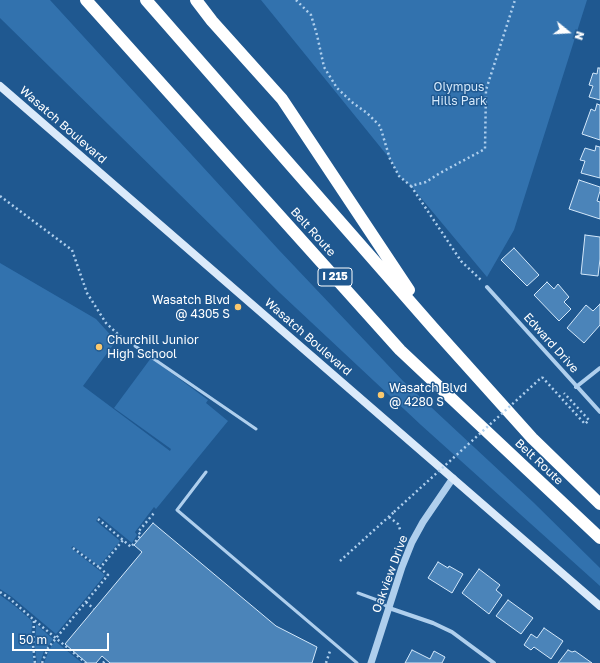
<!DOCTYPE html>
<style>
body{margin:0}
#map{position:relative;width:600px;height:663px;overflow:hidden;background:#1f5890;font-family:"Golos Text",sans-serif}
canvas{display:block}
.north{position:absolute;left:548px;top:12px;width:40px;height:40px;-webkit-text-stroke:3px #1f5890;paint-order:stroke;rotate:108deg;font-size:11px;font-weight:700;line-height:16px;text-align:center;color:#fff}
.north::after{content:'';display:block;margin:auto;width:14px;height:18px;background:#fff;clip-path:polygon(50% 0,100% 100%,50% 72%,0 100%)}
.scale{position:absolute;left:12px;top:633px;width:97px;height:18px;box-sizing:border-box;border:2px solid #fff;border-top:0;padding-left:5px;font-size:12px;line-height:14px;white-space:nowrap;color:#fff;-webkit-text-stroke:3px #1f5890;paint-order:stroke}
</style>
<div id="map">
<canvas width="600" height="663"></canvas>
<div class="north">N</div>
<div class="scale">50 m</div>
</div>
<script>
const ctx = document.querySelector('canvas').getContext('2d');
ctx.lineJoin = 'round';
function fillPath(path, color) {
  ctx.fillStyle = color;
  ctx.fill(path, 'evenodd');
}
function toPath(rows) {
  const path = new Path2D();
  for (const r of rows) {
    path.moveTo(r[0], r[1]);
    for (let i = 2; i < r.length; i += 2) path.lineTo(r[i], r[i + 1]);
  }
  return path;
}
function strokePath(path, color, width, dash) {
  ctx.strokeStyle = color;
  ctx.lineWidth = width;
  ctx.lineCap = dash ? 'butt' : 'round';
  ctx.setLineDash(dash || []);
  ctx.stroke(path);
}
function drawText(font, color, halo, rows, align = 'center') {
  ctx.font = font + ' "Golos Text",sans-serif';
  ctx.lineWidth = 3;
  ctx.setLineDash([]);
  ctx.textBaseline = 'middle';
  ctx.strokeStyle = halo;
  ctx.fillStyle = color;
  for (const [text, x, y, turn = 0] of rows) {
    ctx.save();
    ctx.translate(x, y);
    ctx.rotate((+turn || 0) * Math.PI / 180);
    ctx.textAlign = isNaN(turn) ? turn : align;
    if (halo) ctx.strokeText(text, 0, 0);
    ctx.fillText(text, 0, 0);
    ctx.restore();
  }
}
const green = toPath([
 [0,0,50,0,278,249,403,381,533,502,600,568,600,586,421,425,280,293,0,18],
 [261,0,587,0,514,230,487,277,411,186,399,176,390,159],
 [0,263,96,319,116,341,83,386,170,451,171,449,114,408,151,358,208,400,206,403,228,421,156,509,154,507,135,532,137,535,132,543,99,516,96,521,120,541,99,566,73,546,71,548,105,575,56,634,12,597,0,589],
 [0,595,15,606,31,620,32,623,31,641,34,663,0,663],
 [36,624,53,639,44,651,40,663,37,663,35,648],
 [55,641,82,663,44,663,49,650]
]);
const building = toPath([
 [598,68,600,68,600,100,589,97,593,86,589,85,593,73,597,74,598,68],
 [597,104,600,105,600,140,582,134,591,109,595,111,597,104],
 [596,146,600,147,600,178,581,173,585,161,580,160,585,148,595,151,596,146],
 [579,180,600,187,600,191,597,201,600,202,600,219,569,209,579,180],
 [585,235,600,237,600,259,598,276,581,274,585,235],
 [514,248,539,275,527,286,501,260,514,248],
 [547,282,554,289,558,284,569,297,564,302,571,309,559,321,534,295,547,282],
 [600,304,600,325,584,343,567,328,586,305,593,311,600,304],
 [153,523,276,626,317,647,312,663,110,663,102,656,96,663,87,663,65,644,142,552,134,545,153,523],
 [438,562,448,568,449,566,463,574,452,593,428,578,438,562],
 [479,569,500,585,496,590,502,595,489,614,462,593,479,569],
 [508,600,533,618,521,634,496,616,508,600],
 [544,628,563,641,551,659,534,647,531,650,524,645,531,634,537,638,544,628],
 [412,650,430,659,434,651,445,657,442,663,405,663,412,650],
 [568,650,572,652,575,651,592,663,558,663,568,650]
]);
const path = toPath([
 [296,0,311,15,317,35,324,67,337,88,353,103,367,113,380,126,390,159,399,176,411,186,426,182,440,173,485,149,486,90,515,0],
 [411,186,461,261,482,281],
 [0,196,72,250,87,293,106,323,121,337,129,342],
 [542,377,585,424,589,420,564,393],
 [389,517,398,524,401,532],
 [98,519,123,540],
 [73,548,100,568],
 [340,561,394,512],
 [0,592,9,598,34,620,86,663],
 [86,602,94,609],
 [34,621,33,645,35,663],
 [42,663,48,648,108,575,100,568,123,540,131,547,141,535,138,532,154,513],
 [103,663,106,660],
 [326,663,330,651]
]);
const service = toPath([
 [135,346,256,429],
 [206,472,177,510,357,663],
 [358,593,377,600,389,608]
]);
const minor = toPath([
 [487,287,600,412],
 [576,387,600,368],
 [389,608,433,623,452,632,494,663]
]);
const tertiary = toPath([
 [371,663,402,567,412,542,423,522,453,478]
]);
const secondary = toPath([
 [0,86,600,606]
]);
const motorway = toPath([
 [86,0,400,350,600,538],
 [146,0,435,330,532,438,600,504],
 [196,0,212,21,282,99,409,290]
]);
const pathBridge = toPath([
 [394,512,542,377]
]);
const markers = [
 [238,307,4,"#fbc96e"],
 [99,347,4,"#fbc96e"],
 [381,395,4,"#fbc96e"]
];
const shields = [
 [335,277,34]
];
const shieldNames = [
 ["I 215",335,277]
];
const parkNames = [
 ["Olympus",459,87],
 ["Hills Park",459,101]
];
const streetNames = [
 ["Wasatch Boulevard",63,125,41],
 ["Belt Route",313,232,48],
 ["Wasatch Boulevard",308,337,41],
 ["Edward Drive",551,343,48],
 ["Belt Route",539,462,43],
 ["Oakview Drive",390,574,-70]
];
const poiNames = [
 ["Wasatch Blvd",230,300,"right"],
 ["@ 4305 S",230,314,"right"],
 ["Churchill Junior",107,340],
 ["High School",107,354],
 ["Wasatch Blvd",389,388],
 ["@ 4280 S",389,402]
];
fillPath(green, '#3272ae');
fillPath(building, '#4b84b9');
strokePath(building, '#d4e8fa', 1);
strokePath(path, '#afcfed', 2.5, [2, 3]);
strokePath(service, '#afcfed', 3);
strokePath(minor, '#afcfed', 4);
strokePath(tertiary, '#afcfed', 7);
strokePath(secondary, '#dbeafa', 8);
strokePath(motorway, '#fff', 12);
strokePath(pathBridge, '#afcfed', 2.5, [2, 3]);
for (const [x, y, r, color] of markers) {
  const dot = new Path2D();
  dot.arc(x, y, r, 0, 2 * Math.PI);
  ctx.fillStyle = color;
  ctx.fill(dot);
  strokePath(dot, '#1f5890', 1.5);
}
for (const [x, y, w] of shields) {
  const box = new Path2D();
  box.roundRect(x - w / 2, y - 9, w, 18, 3);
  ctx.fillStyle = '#1f5890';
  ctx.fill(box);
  strokePath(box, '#fff', 1);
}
drawText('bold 11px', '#fff', null, shieldNames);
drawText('12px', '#d4e8fa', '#1f5890', parkNames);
drawText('12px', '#fff', '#1f5890', streetNames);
drawText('12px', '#fff', '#1f5890', poiNames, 'left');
</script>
